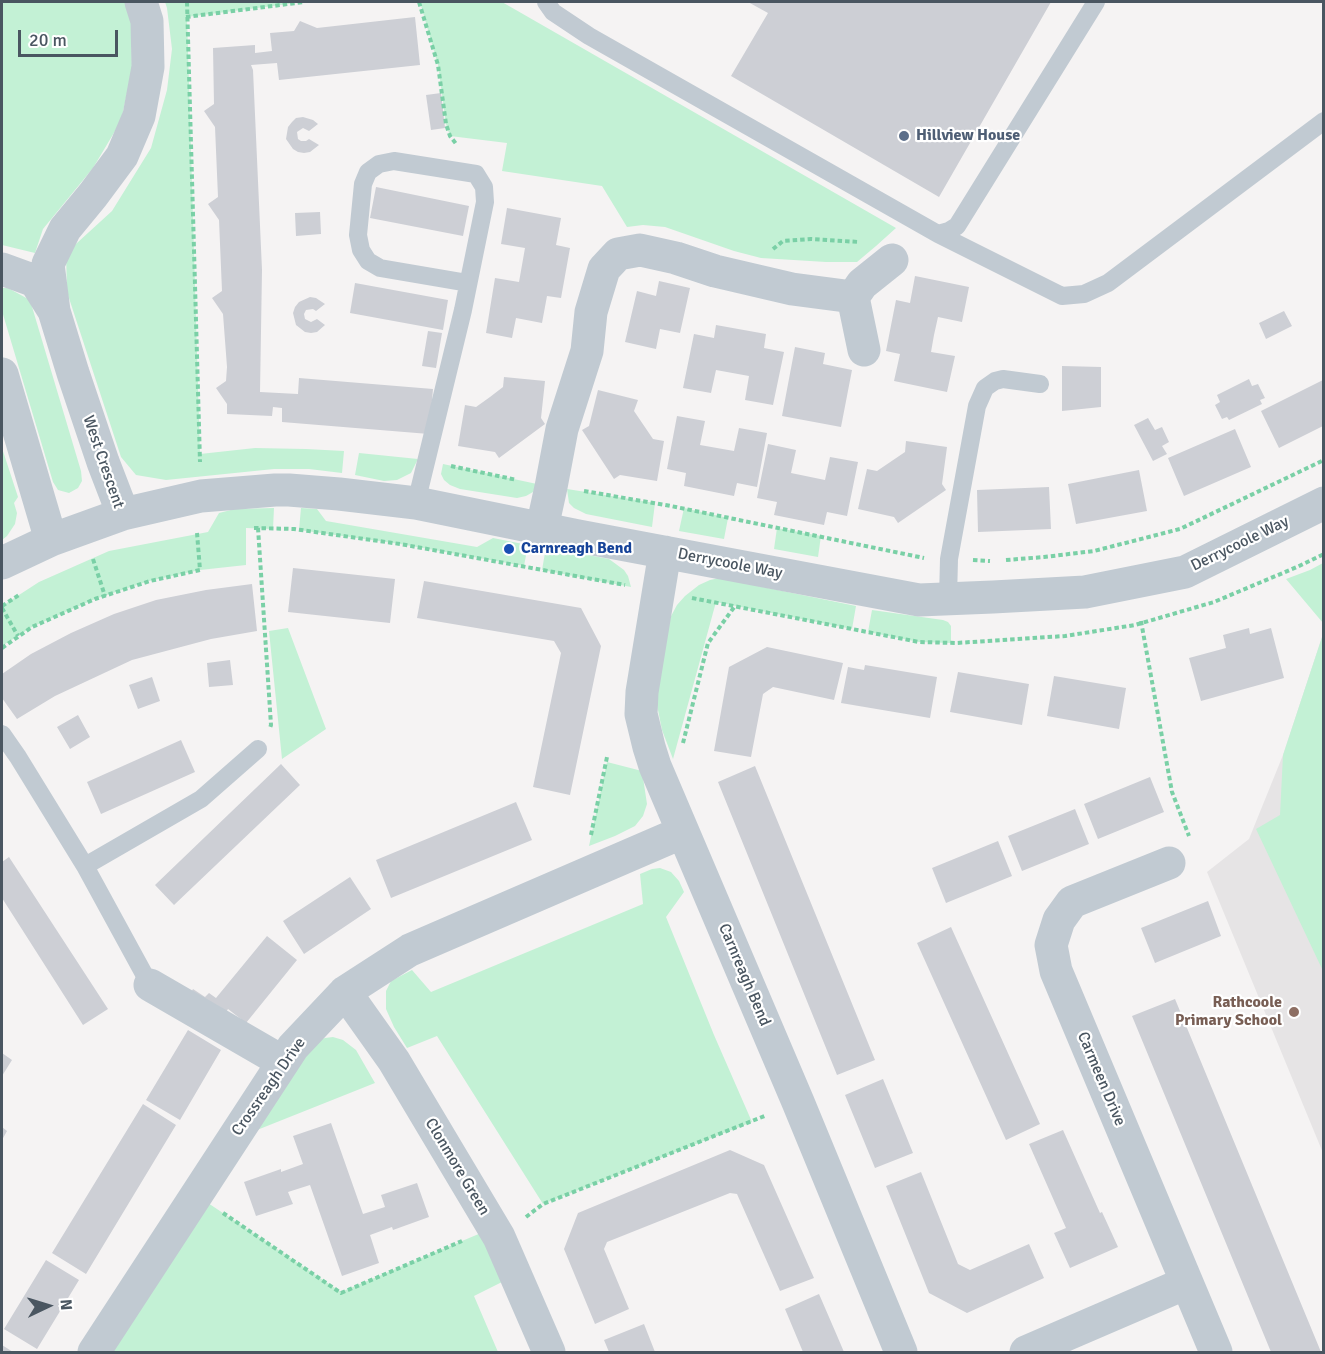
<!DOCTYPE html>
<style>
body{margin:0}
#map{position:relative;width:1325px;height:1354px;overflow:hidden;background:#f5f3f3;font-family:Signika,sans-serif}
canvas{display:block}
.frame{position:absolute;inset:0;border:3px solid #4a5661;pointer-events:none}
.north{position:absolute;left:18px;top:1276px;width:60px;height:60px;-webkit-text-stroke:4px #fff;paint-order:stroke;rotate:86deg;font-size:16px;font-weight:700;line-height:24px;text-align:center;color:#4a5661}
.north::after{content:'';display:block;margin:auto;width:21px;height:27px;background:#4a5661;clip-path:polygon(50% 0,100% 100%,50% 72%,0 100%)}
.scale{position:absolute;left:18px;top:30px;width:100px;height:27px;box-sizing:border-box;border:3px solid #4a5661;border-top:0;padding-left:8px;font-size:18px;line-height:21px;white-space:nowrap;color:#4a5661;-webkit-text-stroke:4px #fff;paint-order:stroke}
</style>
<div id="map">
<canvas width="1325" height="1354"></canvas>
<div class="frame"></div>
<div class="north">N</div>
<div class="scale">20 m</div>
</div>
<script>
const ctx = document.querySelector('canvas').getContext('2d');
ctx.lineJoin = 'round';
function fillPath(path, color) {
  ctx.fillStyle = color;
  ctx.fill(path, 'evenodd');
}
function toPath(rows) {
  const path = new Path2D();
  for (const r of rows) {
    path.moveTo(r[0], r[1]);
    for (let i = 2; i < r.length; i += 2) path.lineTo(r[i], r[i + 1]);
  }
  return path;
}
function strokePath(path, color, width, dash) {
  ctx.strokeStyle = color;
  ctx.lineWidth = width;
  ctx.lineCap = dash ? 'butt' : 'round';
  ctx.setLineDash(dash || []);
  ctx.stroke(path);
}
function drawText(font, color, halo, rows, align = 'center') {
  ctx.font = font + ' Signika,sans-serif';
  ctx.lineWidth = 4.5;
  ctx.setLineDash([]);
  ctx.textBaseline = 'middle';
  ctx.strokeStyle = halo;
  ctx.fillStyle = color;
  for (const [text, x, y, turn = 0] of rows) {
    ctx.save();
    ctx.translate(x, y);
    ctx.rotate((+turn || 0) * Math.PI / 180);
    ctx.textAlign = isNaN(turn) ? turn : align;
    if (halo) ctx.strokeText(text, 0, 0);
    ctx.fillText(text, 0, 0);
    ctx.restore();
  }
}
const education = toPath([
 [1323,634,1323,1153,1207,872,1249,839,1283,755]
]);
const green = toPath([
 [2,2,126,2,131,19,132,70,121,121,93,168,43,229,35,253,2,245],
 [165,2,304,2,187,17,200,454,255,448,306,449,344,451,342,473,309,469,274,469,166,480,136,475,121,457,67,292,66,253,112,211,151,148,167,90,172,49,167,8],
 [420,2,502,2,896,228,876,246,857,262,826,262,761,258,734,251,665,227,643,225,627,227,602,186,502,171,507,143,450,136,446,124,438,65],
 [2,288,8,288,30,300,81,471,82,481,78,488,69,493,58,490,53,482,2,311],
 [2,448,18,497,14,503,17,513,15,524,7,536,2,540],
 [359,453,418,459,411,473,397,480,384,481,355,475],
 [443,464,537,484,533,492,526,496,517,498,460,489,450,485,444,480,441,474],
 [567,489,655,503,652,527,586,514,574,508,569,503],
 [274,508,273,529,246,528,246,565,200,570,149,581,95,599,32,627,2,646,2,606,39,582,109,551,208,532,219,513,235,509],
 [301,508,317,509,326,521,477,547,493,538,528,545,524,566,400,544,299,530],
 [684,508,728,518,724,539,679,531],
 [777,528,821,536,818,557,774,549],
 [546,547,609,559,624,570,628,576,631,587,542,570],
 [1323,563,1323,623,1286,579,1310,570],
 [719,578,856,606,852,629,716,602,673,759,662,730,657,705,658,679,670,618,677,605,685,596,699,585,710,580],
 [872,610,943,620,948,622,951,626,951,643,919,642,868,632],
 [288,628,326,729,282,759,269,631],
 [1323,634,1323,971,1256,829,1280,815,1283,755],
 [607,762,642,771,647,804,643,816,635,826,615,836,589,846],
 [660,868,671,872,679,881,684,892,666,917,714,1035,752,1122,543,1204,437,1036,407,1048,394,1027,386,1009,386,991,391,981,412,970,431,992,643,904,640,874,652,869],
 [333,1037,343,1040,356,1050,375,1083,252,1132,316,1041,325,1038],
 [202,1199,341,1292,481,1233,502,1282,474,1296,498,1352,105,1352]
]);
const building = toPath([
 [748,2,1051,2,939,197,731,76,768,13],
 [415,17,420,65,279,80,277,63,251,65,253,70,262,270,260,392,298,394,299,378,433,389,429,434,282,422,282,408,273,407,272,416,227,414,227,404,216,388,226,381,227,367,223,314,212,298,222,291,219,220,208,204,218,197,215,127,204,111,214,104,213,48,255,45,255,53,272,51,270,33,294,31,300,21,317,28],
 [441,93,445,128,431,130,426,95],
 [303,117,313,120,318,124,309,131,303,128,297,132,298,139,301,141,306,141,309,139,319,145,310,152,304,153,298,152,293,149,286,139,288,127,292,122,296,118],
 [376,187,469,206,463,236,370,218],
 [507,208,561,218,556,245,570,248,561,298,547,296,542,323,516,318,512,338,486,333,495,278,519,282,525,248,501,244],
 [320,212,321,234,296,236,295,213],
 [915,276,969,287,962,322,938,317,934,335,931,352,955,356,947,392,894,381,900,354,886,351,896,300,910,303],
 [659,281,690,288,680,333,660,329,656,349,625,342,637,291,656,296],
 [355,283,448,300,443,330,350,313],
 [310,297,316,298,325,304,316,311,313,309,306,310,304,314,305,319,311,322,317,319,325,325,317,332,311,333,305,332,296,325,293,313,295,307,299,302],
 [1284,311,1292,326,1266,339,1259,323],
 [716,325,766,334,764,348,784,352,773,405,745,400,749,376,716,370,711,393,683,388,694,334,714,338],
 [428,331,442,333,436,368,422,366],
 [795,347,825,353,823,364,852,370,841,427,782,416],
 [1062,366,1101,367,1101,407,1062,411],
 [504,377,545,381,541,418,545,424,499,458,495,452,458,446,465,405,476,407,490,397,503,387],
 [1249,379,1252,386,1258,384,1265,398,1260,400,1262,404,1229,420,1227,417,1222,419,1215,405,1220,402,1217,395],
 [1323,380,1323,426,1279,448,1261,411],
 [598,390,638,400,634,411,653,439,664,441,657,481,620,475,614,479,582,430,589,426],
 [677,416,705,421,700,445,734,451,739,428,767,433,757,487,737,483,734,496,684,486,686,473,667,469],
 [1148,418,1155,430,1162,427,1169,442,1162,446,1167,454,1153,461,1134,425],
 [1235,429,1251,467,1184,496,1168,458],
 [906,441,947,447,942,484,946,490,898,523,894,517,858,509,867,469,877,471,905,452],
 [768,444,796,450,791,473,825,480,830,457,858,462,847,516,827,512,824,525,774,515,777,502,757,498],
 [1139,470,1147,511,1076,524,1068,484],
 [1049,487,1051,529,978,532,977,490],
 [293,568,395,579,390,623,288,612],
 [424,581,581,608,601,646,570,795,533,787,561,653,554,641,417,618],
 [252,584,257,631,211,639,132,660,55,696,17,719,2,698,2,674,31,654,71,633,114,614,156,600,206,590],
 [1249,628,1250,634,1271,628,1284,678,1201,701,1189,658,1226,648,1223,635],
 [767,647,843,663,834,700,773,687,763,694,751,757,714,751,729,667],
 [230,660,233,685,209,687,207,663],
 [865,665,937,677,930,718,841,703,848,667,864,670],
 [958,672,1029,684,1022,725,950,712],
 [1054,676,1126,688,1119,729,1047,716],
 [152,677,160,701,138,709,129,685],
 [78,715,90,737,70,749,57,727],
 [181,740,195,772,101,814,87,782],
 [281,764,300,785,174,905,155,885],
 [755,766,875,1060,837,1075,718,782],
 [1150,777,1164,812,1098,839,1084,804],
 [516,802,532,840,391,898,376,860],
 [1075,809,1089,844,1022,871,1008,836],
 [998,841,1012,876,946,903,932,868],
 [9,857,108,1009,83,1025,2,898,2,862],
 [350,877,371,909,304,954,283,921],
 [1208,901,1221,936,1155,963,1141,928],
 [951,927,1040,1124,1006,1140,917,943],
 [267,936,297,960,246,1023,228,1009,222,1019,187,1000,193,989,205,997,209,993,216,998],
 [1175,999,1321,1352,1271,1352,1132,1016],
 [188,1030,221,1050,180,1120,146,1100],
 [2,1053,12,1060,2,1076],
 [883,1079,913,1153,875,1168,845,1095],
 [143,1104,176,1125,86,1274,52,1253],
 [331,1123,363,1214,385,1207,381,1195,417,1183,429,1217,393,1230,392,1227,370,1235,379,1263,342,1276,310,1185,288,1192,293,1204,256,1216,244,1182,281,1169,281,1172,303,1164,293,1136],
 [2,1127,7,1131,2,1140],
 [1063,1130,1100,1213,1102,1212,1118,1247,1070,1268,1054,1233,1066,1228,1029,1144],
 [730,1150,764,1165,814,1278,780,1291,737,1194,730,1193,607,1242,604,1249,629,1309,595,1324,564,1249,578,1213],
 [921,1172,958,1264,970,1270,1029,1244,1044,1278,967,1313,929,1293,886,1186],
 [46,1260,79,1280,37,1349,4,1329],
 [819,1294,835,1331,844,1352,803,1352,785,1309],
 [644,1324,655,1352,609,1352,604,1340],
 [2,1345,13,1352,2,1352]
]);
const path = toPath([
 [187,2,200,462],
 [419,2,438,65,446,124,450,136,457,145],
 [186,17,304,2],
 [773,249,783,241,811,239,859,242],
 [451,466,517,480],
 [584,491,671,506,924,558],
 [254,528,294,529,400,544,625,585],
 [258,528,271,725,270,728],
 [93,559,105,596],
 [973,560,990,561],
 [1006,560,1044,557,1094,551,1180,529,1324,460],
 [692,598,919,642,956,643,1065,636,1135,625,1214,602,1297,567,1324,554],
 [2,606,19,595],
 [2,608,18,636],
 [1141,621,1172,792,1189,836],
 [2,648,32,627,95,599,150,581,200,570,197,533],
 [683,743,708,643,735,606],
 [591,835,607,757],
 [223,1213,341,1293,462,1241],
 [526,1217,543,1204,767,1115]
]);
const lane = toPath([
 [546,2,553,12,589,36,938,234,1062,296,1084,294,1108,283,1324,121],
 [938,234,949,231,957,226,1096,2],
 [416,503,463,310,485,202,484,187,476,174,394,161,379,164,368,172,363,184,358,235,361,250,368,261,380,268,468,283],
 [948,599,949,559,977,406,985,388,995,381,1003,379,1040,384],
 [2,734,18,757,85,866,150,985],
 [85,866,201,799,258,749]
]);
const street = toPath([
 [2,269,35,281,54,311],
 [864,350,853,297,862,284,892,260],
 [2,374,51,540],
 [123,514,103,462,73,373,54,311,48,264,65,229,93,195,122,156,139,116,148,67,147,21,141,2],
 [542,528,551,487,562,429,587,351,591,312,604,269,618,254,640,250,676,258,715,271,792,289,853,297],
 [665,552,642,692,641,714,649,747,655,766,798,1102,901,1352],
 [2,563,51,540,123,514,201,496,275,490,289,490,339,494,416,503,578,536,919,600,993,597,1085,592,1185,572,1324,503],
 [1169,863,1072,902,1059,920,1051,945,1056,971,1216,1352],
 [150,985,283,1062],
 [345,992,394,1061,499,1237,549,1352],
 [94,1352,293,1047,345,992,410,950,683,832],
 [1026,1352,1186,1283]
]);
const markers = [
 [904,136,6,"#5c6f8a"],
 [509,549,6,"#1a4fb4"],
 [1294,1012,6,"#8d6e63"]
];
const serviceNames = [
 ["Hillview House",916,136]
];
const streetNames = [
 ["West Crescent",103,462,71],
 ["Derrycoole Way",1240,544,-26],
 ["Derrycoole Way",730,564,11],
 ["Carnreagh Bend",744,975,67],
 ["Carmeen Drive",1101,1079,67],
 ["Crossreagh Drive",269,1087,-55],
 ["Clonmore Green",457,1167,59]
];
const transitNames = [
 ["Carnreagh Bend",521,549]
];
const educationNames = [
 ["Rathcoole",1282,1003],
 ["Primary School",1282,1021]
];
fillPath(education, '#e6e4e5');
fillPath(green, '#c3f1d5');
fillPath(building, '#cdcfd5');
strokePath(path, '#7ad0a6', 4, [4.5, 3]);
strokePath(lane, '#c1cad2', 18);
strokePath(street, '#c1cad2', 33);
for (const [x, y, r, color] of markers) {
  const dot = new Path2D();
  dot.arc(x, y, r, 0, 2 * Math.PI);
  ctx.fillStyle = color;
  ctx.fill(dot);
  strokePath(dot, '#fff', 2);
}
drawText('bold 16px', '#4e5e75', '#fff', serviceNames, 'left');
drawText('16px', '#4a5661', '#fff', streetNames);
drawText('bold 16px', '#164399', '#fff', transitNames, 'left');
drawText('bold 16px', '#785e54', '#fff', educationNames, 'right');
</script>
